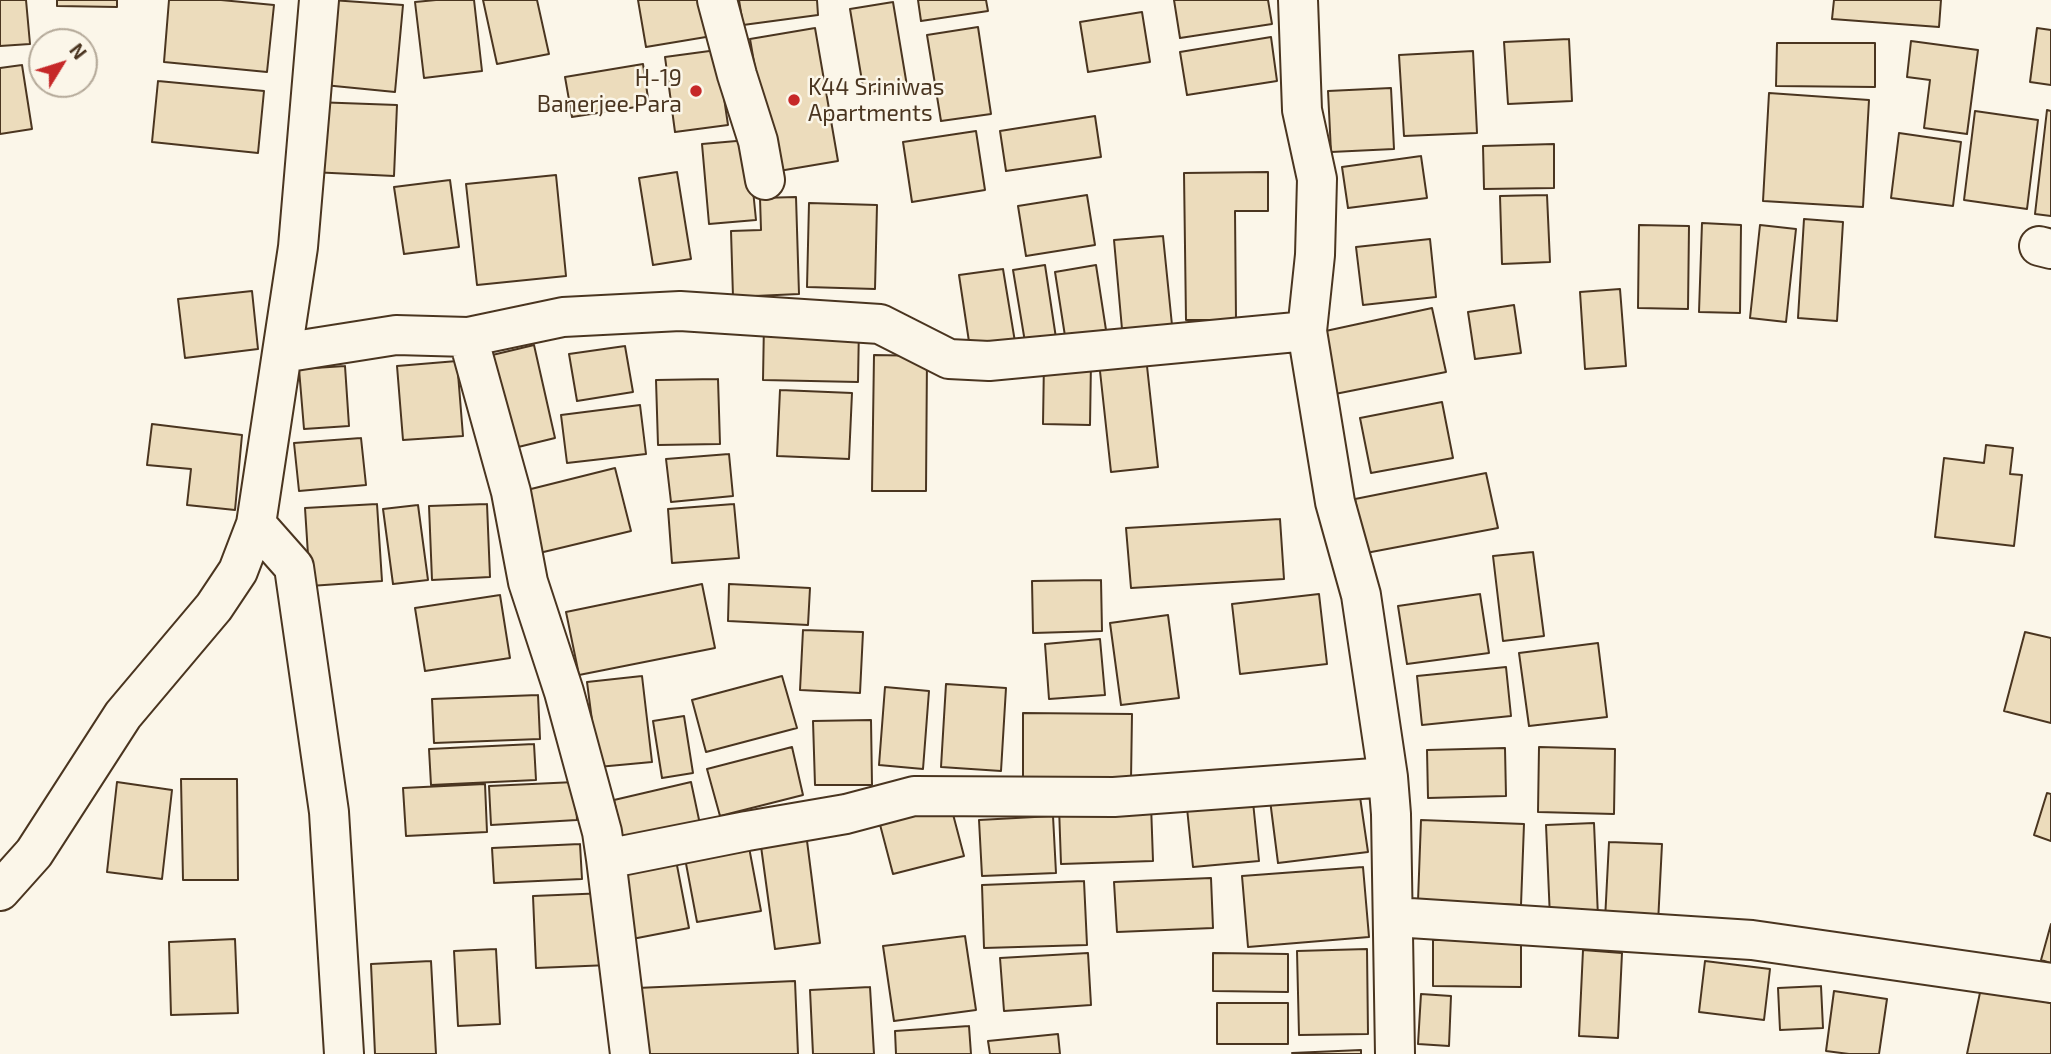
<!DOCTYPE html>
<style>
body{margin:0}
#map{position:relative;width:2051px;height:1054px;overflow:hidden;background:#fbf6e9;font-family:"Exo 2",sans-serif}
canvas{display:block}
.north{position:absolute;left:28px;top:28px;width:70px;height:70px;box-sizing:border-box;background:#fbf6e9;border:2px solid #b4a999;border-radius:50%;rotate:52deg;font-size:19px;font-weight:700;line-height:28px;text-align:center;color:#4a3520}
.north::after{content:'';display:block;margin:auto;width:24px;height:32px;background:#c62828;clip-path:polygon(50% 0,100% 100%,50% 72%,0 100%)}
</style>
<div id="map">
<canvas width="2051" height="1054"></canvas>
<div class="north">N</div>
</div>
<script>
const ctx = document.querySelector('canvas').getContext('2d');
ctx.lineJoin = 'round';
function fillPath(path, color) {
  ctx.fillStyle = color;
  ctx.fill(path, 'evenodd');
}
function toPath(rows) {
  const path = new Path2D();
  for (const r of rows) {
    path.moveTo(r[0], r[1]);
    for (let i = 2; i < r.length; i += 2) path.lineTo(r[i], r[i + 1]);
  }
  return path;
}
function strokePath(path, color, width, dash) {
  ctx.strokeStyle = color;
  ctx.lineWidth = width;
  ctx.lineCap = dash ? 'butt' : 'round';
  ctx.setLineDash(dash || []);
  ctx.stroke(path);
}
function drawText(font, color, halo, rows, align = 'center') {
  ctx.font = font + ' "Exo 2",sans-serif';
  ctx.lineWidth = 5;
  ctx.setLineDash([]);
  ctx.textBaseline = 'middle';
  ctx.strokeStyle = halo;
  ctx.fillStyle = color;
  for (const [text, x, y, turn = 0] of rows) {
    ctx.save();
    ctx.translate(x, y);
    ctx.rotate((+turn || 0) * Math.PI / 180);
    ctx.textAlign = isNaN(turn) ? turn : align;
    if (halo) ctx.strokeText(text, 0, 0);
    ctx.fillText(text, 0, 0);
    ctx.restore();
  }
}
const building = toPath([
 [0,0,26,0,30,44,0,46,0,0],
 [57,0,117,0,117,7,57,6,57,0],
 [169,0,221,0,274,5,267,72,164,62,169,0],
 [331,0,403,5,395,92,324,85,331,0],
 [436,0,474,0,482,71,424,78,415,2,436,0],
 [483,0,537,0,549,54,497,64,483,0],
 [638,0,705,0,712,36,646,47,638,0],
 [739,0,817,0,818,15,743,25,739,0],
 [918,0,986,0,988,11,921,21,918,0],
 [1174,0,1268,0,1272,24,1180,38,1174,0],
 [1834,0,1941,0,1939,27,1832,19,1834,0],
 [893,2,907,86,864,93,850,9,893,2],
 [1142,12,1150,62,1088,72,1080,22,1142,12],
 [978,27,991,114,941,121,927,35,978,27],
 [815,28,838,161,773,172,750,39,815,28],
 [2037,28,2051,30,2051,85,2030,82,2037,28],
 [1271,37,1277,81,1187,95,1180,52,1271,37],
 [1569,39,1572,101,1508,104,1504,42,1569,39],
 [1911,41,1978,50,1967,134,1924,128,1930,80,1907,77,1911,41],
 [1777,43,1875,43,1875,87,1776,86,1777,43],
 [717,50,728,125,675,132,665,57,717,50],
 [1473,51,1477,133,1404,136,1399,55,1473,51],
 [643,64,649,105,572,117,565,77,643,64],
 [22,65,32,129,0,134,0,68,22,65],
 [158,81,264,91,258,153,152,142,158,81],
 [1391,88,1394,149,1331,152,1328,91,1391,88],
 [1769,93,1869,100,1863,207,1763,201,1769,93],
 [314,102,397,105,394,176,311,172,314,102],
 [2047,110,2051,111,2051,216,2035,214,2047,110],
 [1975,111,2038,120,2027,209,1964,200,1975,111],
 [1095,116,1101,157,1006,171,1000,131,1095,116],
 [976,131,985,190,912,202,903,142,976,131],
 [1899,133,1961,142,1953,206,1891,198,1899,133],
 [748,140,756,220,709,224,702,144,748,140],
 [1554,144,1554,188,1484,189,1483,146,1554,144],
 [1421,156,1427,198,1348,208,1342,167,1421,156],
 [677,172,691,259,653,265,639,178,677,172],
 [1268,172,1268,211,1235,211,1236,320,1186,320,1184,173,1268,172],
 [556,175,566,276,477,285,466,184,556,175],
 [450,180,459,247,404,254,394,187,450,180],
 [1087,195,1095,245,1026,256,1018,206,1087,195],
 [1547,195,1550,262,1502,264,1500,196,1547,195],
 [796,197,799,294,733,297,731,231,761,230,760,198,796,197],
 [809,203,877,205,875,289,807,287,809,203],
 [1804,219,1843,222,1837,321,1798,318,1804,219],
 [1702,223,1741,225,1740,313,1699,312,1702,223],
 [1639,225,1689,226,1688,309,1638,308,1639,225],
 [1760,225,1796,229,1786,322,1750,318,1760,225],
 [1163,236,1172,325,1122,329,1114,240,1163,236],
 [1430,239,1436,297,1363,305,1356,247,1430,239],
 [1045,265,1056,338,1025,342,1013,270,1045,265],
 [1096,265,1106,330,1065,336,1055,272,1096,265],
 [1003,269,1016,348,971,355,959,275,1003,269],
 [1620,289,1626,366,1585,369,1580,292,1620,289],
 [252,291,258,349,185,358,178,299,252,291],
 [1514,305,1521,353,1475,359,1468,312,1514,305],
 [1432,308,1446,372,1335,394,1321,332,1432,308],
 [764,322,859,325,858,382,763,380,764,322],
 [534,345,555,438,506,450,484,357,534,345],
 [625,346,633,392,577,401,569,354,625,346],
 [874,355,927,356,926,491,872,491,874,355],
 [1146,357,1158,467,1111,472,1099,362,1146,357],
 [1044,360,1091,361,1090,425,1043,424,1044,360],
 [457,361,463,436,403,440,397,366,457,361],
 [345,366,349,426,304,429,299,369,345,366],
 [718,379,720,444,658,445,656,380,718,379],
 [780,390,852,393,849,459,777,456,780,390],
 [1442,402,1453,458,1371,473,1360,418,1442,402],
 [640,405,646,454,567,463,561,415,640,405],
 [152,424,242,435,235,510,187,505,191,469,147,465,152,424],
 [361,438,366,485,299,491,294,443,361,438],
 [1986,445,2013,448,2010,474,2022,475,2014,546,1935,537,1944,458,1984,463,1986,445],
 [729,454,733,496,671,502,666,459,729,454],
 [615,468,631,531,531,555,515,493,615,468],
 [1486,473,1498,528,1366,553,1355,499,1486,473],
 [377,504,382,581,310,586,305,508,377,504],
 [487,504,490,577,432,580,429,506,487,504],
 [734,504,739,558,672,563,668,509,734,504],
 [418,505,428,580,393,584,383,509,418,505],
 [1280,519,1284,579,1131,588,1126,528,1280,519],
 [1533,552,1544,636,1503,641,1493,556,1533,552],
 [1101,580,1102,631,1033,633,1032,581,1101,580],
 [702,584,715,648,579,675,566,612,702,584],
 [729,584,810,588,808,625,728,621,729,584],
 [1319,594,1327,664,1240,674,1232,604,1319,594],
 [1480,594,1489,653,1407,664,1398,606,1480,594],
 [500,595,510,658,425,671,415,608,500,595],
 [1168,615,1179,698,1121,705,1110,623,1168,615],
 [803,630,863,632,860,693,800,690,803,630],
 [2025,632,2051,638,2051,723,2004,711,2025,632],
 [1100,639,1105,695,1049,699,1045,644,1100,639],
 [1598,643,1607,717,1529,726,1519,653,1598,643],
 [1506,667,1511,716,1422,725,1417,676,1506,667],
 [642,676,652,762,598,767,587,682,642,676],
 [782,676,797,728,706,752,692,700,782,676],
 [946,684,1006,688,1001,771,941,767,946,684],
 [885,687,929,691,923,769,879,765,885,687],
 [538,695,540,739,434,743,432,699,538,695],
 [1023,713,1132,714,1131,780,1023,778,1023,713],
 [684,716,693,773,662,778,653,721,684,716],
 [871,720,872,785,815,785,813,721,871,720],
 [534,744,536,780,431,785,429,749,534,744],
 [792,747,803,795,720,816,707,769,792,747],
 [1539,747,1615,749,1614,814,1538,812,1539,747],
 [1505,748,1506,796,1428,798,1427,750,1505,748],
 [181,779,237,779,238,880,183,880,181,779],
 [117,782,172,790,162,879,107,872,117,782],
 [575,782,577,820,491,825,489,786,575,782],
 [691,782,701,829,624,846,614,800,691,782],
 [485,784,487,832,406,836,403,788,485,784],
 [1359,790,1368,852,1278,863,1270,800,1359,790],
 [2047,793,2051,794,2051,841,2034,835,2047,793],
 [949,799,964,856,893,874,878,817,949,799],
 [1253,802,1259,861,1193,867,1187,808,1253,802],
 [1151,804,1153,861,1061,864,1059,807,1151,804],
 [1053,816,1056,873,982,876,979,820,1053,816],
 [1421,820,1524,824,1521,905,1418,901,1421,820],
 [1594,823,1598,917,1550,918,1546,825,1594,823],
 [806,833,820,943,775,949,760,839,806,833],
 [748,842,761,911,697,922,684,853,748,842],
 [1609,842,1662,844,1658,923,1605,920,1609,842],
 [580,844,582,879,494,883,492,848,580,844],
 [675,855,689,928,627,940,613,866,675,855],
 [1363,867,1369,937,1248,947,1242,876,1363,867],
 [1211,878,1213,928,1117,932,1114,882,1211,878],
 [1084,881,1087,945,984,948,982,885,1084,881],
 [607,893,610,965,536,968,533,896,607,893],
 [2051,924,2051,963,2041,960,2051,924],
 [965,936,976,1010,894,1021,883,946,965,936],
 [235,939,238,1013,171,1015,169,942,235,939],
 [1433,940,1521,940,1521,987,1433,986,1433,940],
 [496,949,500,1024,458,1026,454,951,496,949],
 [1367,949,1368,1034,1299,1035,1297,951,1367,949],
 [1583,950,1622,953,1618,1038,1579,1036,1583,950],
 [1088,953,1091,1005,1004,1011,1000,958,1088,953],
 [1213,953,1288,954,1288,992,1213,991,1213,953],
 [431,961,436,1054,375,1054,371,964,431,961],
 [1705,961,1770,969,1764,1020,1699,1012,1705,961],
 [795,981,798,1054,641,1054,637,988,795,981],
 [1821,986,1823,1028,1780,1030,1778,988,1821,986],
 [870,987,874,1054,813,1054,810,990,870,987],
 [1981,988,2051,1003,2051,1054,1967,1054,1981,988],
 [1834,991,1887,999,1879,1054,1849,1054,1826,1051,1834,991],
 [1421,994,1451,996,1449,1046,1418,1044,1421,994],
 [1217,1003,1288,1003,1288,1044,1217,1044,1217,1003],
 [969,1026,971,1054,896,1054,895,1031,969,1026],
 [1058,1034,1060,1054,990,1054,988,1041,1058,1034],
 [1361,1050,1361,1054,1292,1053,1361,1050]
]);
const street = toPath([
 [717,0,737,75,758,141,765,180],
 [1298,0,1302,110,1317,179,1315,255,1307,331,1335,502,1361,595,1388,777,1391,814,1395,1054],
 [2039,246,2051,249],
 [468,337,511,492,528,582,564,692,602,832,606,859,747,831,846,814,914,796,1114,797,1388,777],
 [282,353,396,335,468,337,563,317,680,311,880,324,949,359,989,361,1307,331],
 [256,524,294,567,329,812,344,1054],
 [606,859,630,1054],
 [0,891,34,853,123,715,214,607,238,571,256,524,298,247,319,0],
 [1394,917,1752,940,2051,983]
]);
const markers = [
 [696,91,7,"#c62828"],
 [794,100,7,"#c62828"]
];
const poiNames = [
 ["H-19",682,78],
 ["Banerjee Para",682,104],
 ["K44 Sriniwas",808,87,"left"],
 ["Apartments",808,113,"left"]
];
fillPath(building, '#ecdcbc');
strokePath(building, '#4a3520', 2);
strokePath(street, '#4a3520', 42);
strokePath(street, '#fbf6e9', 38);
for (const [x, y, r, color] of markers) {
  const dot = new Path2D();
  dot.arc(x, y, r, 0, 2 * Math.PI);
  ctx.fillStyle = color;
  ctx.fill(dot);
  strokePath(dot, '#fbf6e9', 2.5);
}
drawText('23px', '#4a3520', '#fbf6e9', poiNames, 'right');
</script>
